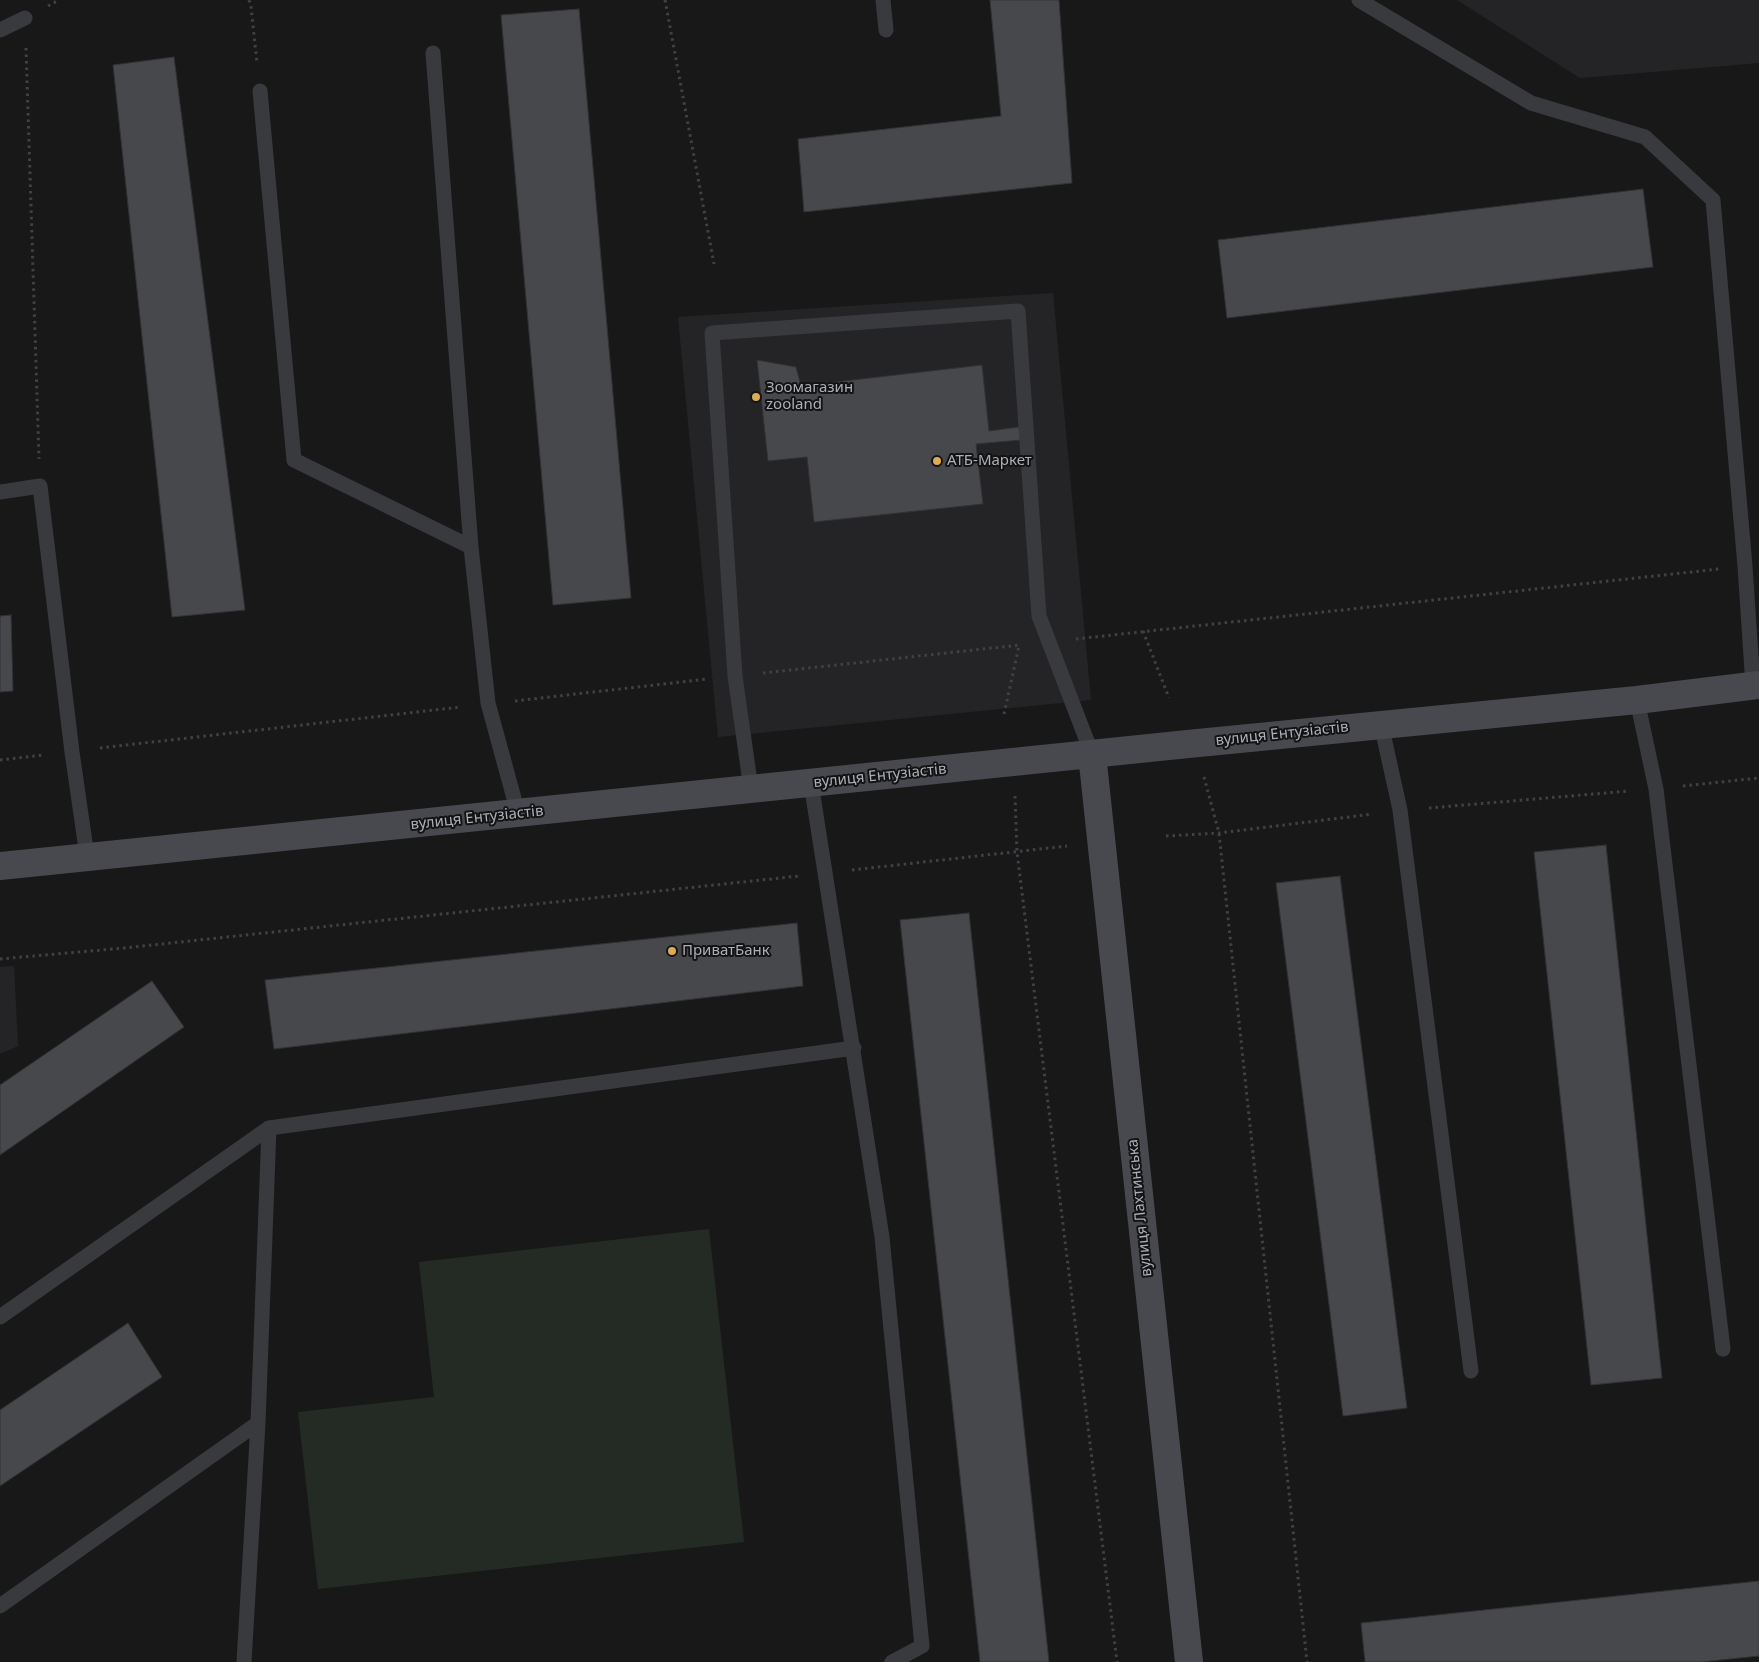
<!DOCTYPE html>
<meta charset="utf-8">
<style>
body{margin:0}
canvas{display:block;background:#181819}
</style>
<canvas width="1759" height="1662"></canvas>
<script>
const ctx = document.querySelector('canvas').getContext('2d');
ctx.lineJoin = 'round';
function fillPath(path, color) {
  ctx.fillStyle = color;
  ctx.fill(path, 'evenodd');
}
function toPath(rows) {
  const path = new Path2D();
  for (const r of rows) {
    path.moveTo(r[0], r[1]);
    for (let i = 2; i < r.length; i += 2) path.lineTo(r[i], r[i + 1]);
  }
  return path;
}
function strokePath(path, color, width, dash) {
  ctx.strokeStyle = color;
  ctx.lineWidth = width;
  ctx.lineCap = dash ? 'butt' : 'round';
  ctx.setLineDash(dash || []);
  ctx.stroke(path);
}
function drawText(font, color, halo, rows, align = 'center') {
  ctx.font = font + ' "Noto Sans",sans-serif';
  ctx.lineWidth = 4;
  ctx.setLineDash([]);
  ctx.textBaseline = 'middle';
  ctx.strokeStyle = halo;
  ctx.fillStyle = color;
  for (const [text, x, y, turn = 0] of rows) {
    ctx.save();
    ctx.translate(x, y);
    ctx.rotate((+turn || 0) * Math.PI / 180);
    ctx.textAlign = isNaN(turn) ? turn : align;
    if (halo) ctx.strokeText(text, 0, 0);
    ctx.fillText(text, 0, 0);
    ctx.restore();
  }
}
const built = toPath([
 [1457,0,1759,0,1759,63,1580,78],
 [1053,293,1091,700,718,737,678,317],
 [14,966,18,1046,0,1054,0,967]
]);
const green = toPath([
 [709,1229,744,1542,318,1589,298,1412,434,1397,419,1262]
]);
const building = toPath([
 [990,0,1059,0,1072,183,804,212,798,139,1001,116,990,0],
 [579,9,631,598,553,605,501,15,579,9],
 [174,57,245,610,172,617,113,65,174,57],
 [1643,189,1653,267,1227,318,1218,240,1643,189],
 [757,360,796,367,801,386,982,365,989,431,1019,427,1021,440,976,444,983,504,814,522,807,457,768,461,757,360],
 [11,615,13,691,0,692,0,616,11,615],
 [1606,845,1662,1378,1591,1385,1534,852,1606,845],
 [1340,876,1407,1408,1343,1416,1276,883,1340,876],
 [969,913,1049,1662,980,1662,900,920,969,913],
 [797,923,803,986,274,1049,265,980,797,923],
 [152,981,184,1027,0,1155,0,1085,152,981],
 [128,1323,162,1377,0,1486,0,1410,128,1323],
 [1759,1581,1759,1656,1701,1662,1365,1662,1361,1623,1759,1581]
]);
const path = toPath([
 [249,0,251,7,257,63],
 [665,0,714,264],
 [48,6,59,0],
 [26,48,39,459],
 [1143,631,1169,698],
 [1076,639,1719,569],
 [763,673,1020,645],
 [515,701,707,679],
 [1004,714,1019,646],
 [100,748,461,707],
 [0,760,44,755],
 [1204,777,1219,833,1307,1662],
 [1683,786,1759,778],
 [1015,796,1017,852,1117,1662],
 [1429,808,1629,791],
 [1166,836,1219,833,1373,814],
 [852,870,1067,846],
 [0,959,124,948,799,876]
]);
const lane = toPath([
 [883,0,886,30],
 [1359,0,1531,103,1645,137,1713,200,1745,566,1753,686],
 [0,30,25,18],
 [433,53,471,547],
 [260,91,294,460,471,547,488,703,518,813],
 [0,492,40,486,72,752,86,849,89,857],
 [1637,700,1656,789,1723,1349],
 [1381,724,1400,810,1471,1371],
 [811,783,882,1237,922,1646,892,1662],
 [751,789,735,676,712,333,1018,311,1039,616,1092,754],
 [0,1317,269,1128,854,1048],
 [0,1606,258,1423],
 [244,1662,258,1423,269,1128]
]);
const secondary = toPath([
 [1092,754,1189,1662],
 [0,866,1188,744,1637,700,1759,685]
]);
const markers = [
 [756,397,5,"#dcac4d"],
 [937,461,5,"#dcac4d"],
 [672,951,5,"#dcac4d"]
];
const poiNames = [
 ["Зоомагазин",766,388],
 ["zooland",766,405],
 ["АТБ-Маркет",947,461],
 ["ПриватБанк",682,951]
];
const streetNames = [
 ["вулиця Ентузіастів",1282,734,-6],
 ["вулиця Ентузіастів",880,776,-6],
 ["вулиця Ентузіастів",477,818,-6],
 ["вулиця Лахтинська",1140,1208,-96]
];
fillPath(built, '#242426');
fillPath(green, '#242b25');
fillPath(building, '#47484c');
strokePath(building, '#323235', 1);
strokePath(path, '#3f4145', 3, [2.5, 4]);
strokePath(lane, '#393a3e', 15);
strokePath(secondary, '#48494e', 28);
for (const [x, y, r, color] of markers) {
  const dot = new Path2D();
  dot.arc(x, y, r, 0, 2 * Math.PI);
  ctx.fillStyle = color;
  ctx.fill(dot);
  strokePath(dot, '#131314', 2);
}
drawText('15px', '#acafb8', '#131314', poiNames, 'left');
drawText('15px', '#acafb8', '#131314', streetNames);
</script>
